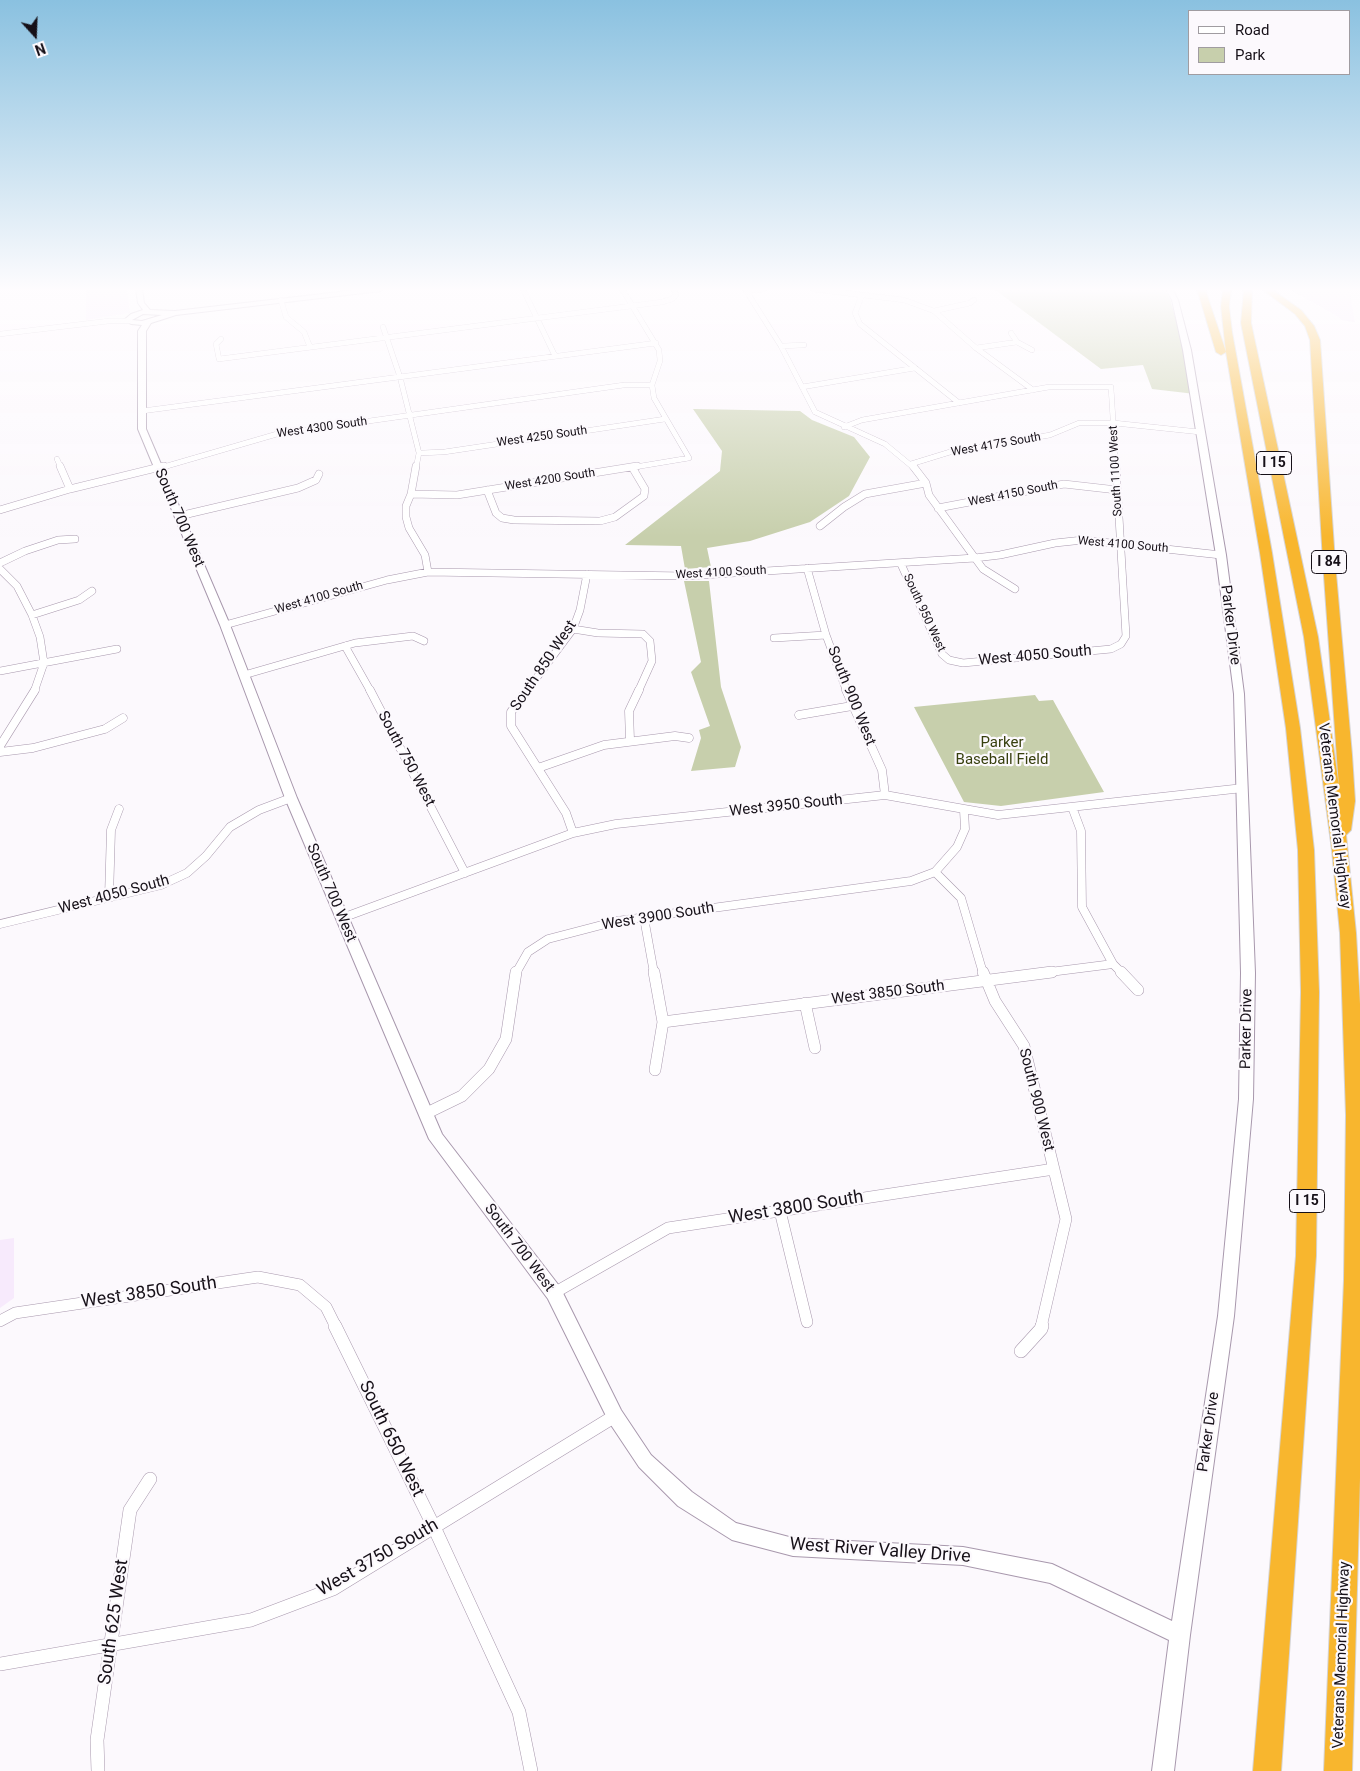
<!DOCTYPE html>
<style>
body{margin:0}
#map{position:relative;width:1360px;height:1771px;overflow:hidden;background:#fcf9fd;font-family:Roboto,sans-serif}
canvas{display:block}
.legend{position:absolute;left:1188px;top:10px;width:162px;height:65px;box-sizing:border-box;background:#fcf9fd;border:1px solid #a09ca1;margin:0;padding:6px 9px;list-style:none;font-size:15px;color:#161018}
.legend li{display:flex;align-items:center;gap:10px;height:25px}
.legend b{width:25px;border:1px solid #a09ca1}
.north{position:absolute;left:10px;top:10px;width:50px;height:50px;-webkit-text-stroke:4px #fcf9fd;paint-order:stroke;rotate:160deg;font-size:14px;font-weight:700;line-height:20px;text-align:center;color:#161018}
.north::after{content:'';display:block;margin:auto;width:18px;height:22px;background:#161018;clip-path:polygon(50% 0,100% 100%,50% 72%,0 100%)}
</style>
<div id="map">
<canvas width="1360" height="1771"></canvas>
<ul class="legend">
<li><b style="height:6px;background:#fff"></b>Road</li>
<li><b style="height:14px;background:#c7cfac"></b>Park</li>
</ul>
<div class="north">N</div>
</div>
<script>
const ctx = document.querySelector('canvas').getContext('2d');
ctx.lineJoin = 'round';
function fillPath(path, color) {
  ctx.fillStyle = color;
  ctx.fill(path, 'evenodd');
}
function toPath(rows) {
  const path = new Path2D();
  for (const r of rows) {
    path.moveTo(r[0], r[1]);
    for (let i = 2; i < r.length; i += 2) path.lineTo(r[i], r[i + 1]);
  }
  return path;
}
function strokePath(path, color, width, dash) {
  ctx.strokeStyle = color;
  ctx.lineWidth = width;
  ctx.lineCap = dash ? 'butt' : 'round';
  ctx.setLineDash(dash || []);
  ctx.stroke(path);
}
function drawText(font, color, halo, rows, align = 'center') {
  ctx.font = font + ' Roboto,sans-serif';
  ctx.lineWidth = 4.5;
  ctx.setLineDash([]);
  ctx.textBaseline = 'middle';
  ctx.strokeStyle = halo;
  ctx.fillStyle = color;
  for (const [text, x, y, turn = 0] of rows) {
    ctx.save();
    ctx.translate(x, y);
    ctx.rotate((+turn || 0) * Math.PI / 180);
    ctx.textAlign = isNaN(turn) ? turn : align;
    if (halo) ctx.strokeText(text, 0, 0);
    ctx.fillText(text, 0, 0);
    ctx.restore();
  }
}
const built = toPath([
 [86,289,140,289,127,290,130,313,86,320],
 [1290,289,1349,289,1355,322,1341,320,1340,318],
 [14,1238,14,1298,0,1308,0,1240]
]);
const green = toPath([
 [994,289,1165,289,1170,299,1188,363,1195,394,1152,389,1143,365,1101,369],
 [693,409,800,411,812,420,854,437,870,457,849,496,810,522,750,541,707,548,711,567,685,569,681,546,625,545,720,471,722,451],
 [684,581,709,581,721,687,741,747,735,767,691,771,701,738,699,730,710,726,691,672,701,662],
 [1035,695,1039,701,1053,700,1104,792,1001,806,964,802,914,707]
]);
const streetFar4 = toPath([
 [523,289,555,356],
 [622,289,659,350,660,361,652,385,654,398,689,458,629,468],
 [745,289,781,346,815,412,885,444,914,468],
 [813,289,904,300,934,311,976,348,1033,390],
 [746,291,764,289],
 [862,295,855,313,860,324,959,403],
 [281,300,286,317,304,332,310,347],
 [934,311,970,303,974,300],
 [383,327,400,377,419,453,416,468],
 [1011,333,1017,342,1032,350],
 [0,334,109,321,129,321],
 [221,339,216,344,219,359,662,302,672,299,676,295,674,289],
 [781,346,804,345],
 [976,348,1017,342],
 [802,387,915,368],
 [142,411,656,343],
 [844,427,862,420,1049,387,1111,387,1116,468],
 [419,453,444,452,665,419],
 [57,459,61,468],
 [911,464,950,452,1050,435,1079,423,1114,423,1200,432],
 [160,468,277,434,624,385,652,385]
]);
const streetFar3 = toPath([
 [60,466,70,489],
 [416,466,411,494,406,506,406,517,409,528,425,555,428,572],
 [913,466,926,483,929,495,983,569,1015,589],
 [487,490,496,513,502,518,514,520,600,521,615,517,644,496,645,489,632,467],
 [411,494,457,495,637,466],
 [938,508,1064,484,1117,490],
 [0,510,70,489,164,466],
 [179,516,298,488,316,480,319,474],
 [820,526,844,507,865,494,926,483],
 [0,563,25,551,58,540,75,539],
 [901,564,942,654,949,660,963,663,1111,649,1121,644,1126,636,1116,466],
 [807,568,826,635,847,692],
 [0,569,17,586,32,615,40,637,44,663,34,692],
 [32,615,79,600,92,591],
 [225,625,387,580,428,572,686,576,975,558,1000,555,1055,543,1083,540,1221,555],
 [573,629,598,633,643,634,650,641,652,661,638,692],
 [774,638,826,635],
 [345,646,371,692],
 [0,671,117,649],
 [244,675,355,643,413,636,424,641],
 [526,692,573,629,580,610,587,574]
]);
const streetFar2 = toPath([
 [370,690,465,873],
 [527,690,511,712,511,726,566,813,573,833],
 [846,690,882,770,885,795],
 [799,715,852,706],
 [630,740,629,711,639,690],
 [0,746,35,690],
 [0,752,33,748,105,729,123,718],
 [538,768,604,745,675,736,689,738],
 [1072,807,1081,831,1082,907,1113,964,1122,973],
 [964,810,965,829,957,847,935,872,961,898,983,973],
 [109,897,111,830,119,809],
 [342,918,573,833,616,824,885,795,998,815,1243,788],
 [644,918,654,973],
 [0,924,161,885,187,873,206,856,230,827,259,810,291,798],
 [516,973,528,952,548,939,617,921,911,881,935,872],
 [1042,973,1113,964]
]);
const streetFar1 = toPath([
 [654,972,663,1022,655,1070],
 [983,972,995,1001,1024,1046,1066,1219,1041,1327],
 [1121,972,1138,990],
 [805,1003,815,1048],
 [663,1022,1052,972],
 [425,1114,462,1096,489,1069,506,1039,516,972],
 [780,1211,807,1322],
 [554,1293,668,1228,1054,1169],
 [0,1321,15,1313,258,1277,300,1285,326,1307,336,1327]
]);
const street = toPath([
 [335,1326,434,1527,519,1712,531,1771],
 [1021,1351,1041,1329,1042,1326],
 [0,1664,251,1620,333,1589,615,1416],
 [98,1771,97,1740,130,1510,150,1479]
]);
const secondary = toPath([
 [136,289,142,289,144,303,150,310,175,311,366,289,383,289,380,291,176,315,151,323,146,331,146,429,230,625,297,798,442,1134,560,1287,621,1410,651,1455,692,1492,736,1523,793,1538,963,1547,1052,1564,1172,1621,1218,1316,1239,1099,1241,973,1234,694,1216,555,1183,350,1172,300,1166,289,1172,289,1178,300,1191,350,1226,555,1244,694,1255,973,1253,1099,1234,1316,1190,1635,1174,1771,1152,1771,1169,1640,1050,1583,963,1565,793,1556,732,1540,678,1506,639,1467,609,1422,548,1299,429,1139,285,798,220,625,138,429,138,331,142,325,131,324,124,320,131,314,143,310,138,303,136,289],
 [143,314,162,315,142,321,132,320,143,314]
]);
const highway = toPath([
 [1197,289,1205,289,1226,352,1221,306,1223,289,1231,289,1229,306,1232,332,1272,553,1300,728,1314,850,1319,992,1316,1256,1281,1771,1253,1771,1296,1256,1301,992,1298,850,1286,728,1260,553,1226,352,1221,355,1216,352,1197,289],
 [1244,289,1252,289,1251,323,1318,637,1339,787,1323,562,1310,340,1305,326,1295,314,1262,289,1271,289,1301,310,1314,326,1320,340,1335,562,1352,755,1355,801,1351,830,1346,835,1356,933,1360,1004,1360,1478,1352,1771,1324,1771,1344,1280,1346,1115,1340,933,1332,850,1304,637,1241,323,1244,289]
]);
const farStreetnames = [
 ["West 4300 South",322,428,-8],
 ["West 4250 South",542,437,-8],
 ["West 4175 South",996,445,-10],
 ["South 1100 West",1116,471,-93],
 ["West 4200 South",550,480,-9],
 ["West 4150 South",1013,494,-11],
 ["West 4100 South",1123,545,5],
 ["West 4100 South",721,573,-3],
 ["West 4100 South",319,598,-16],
 ["South 950 West",924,613,65]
];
const shields = [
 [1274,463,35],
 [1329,562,35],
 [1307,1201,35]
];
const shieldNames = [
 ["I 15",1274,463],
 ["I 84",1329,562],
 ["I 15",1307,1201]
];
const streetNames = [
 ["South 700 West",179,518,67],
 ["Parker Drive",1230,625,83],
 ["West 4050 South",1035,656,-5],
 ["South 850 West",544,666,-56],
 ["South 900 West",851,696,68],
 ["South 750 West",406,759,62],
 ["West 3950 South",786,806,-6],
 ["Veterans Memorial Highway",1334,816,83],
 ["South 700 West",331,893,67],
 ["West 4050 South",114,895,-15],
 ["West 3900 South",658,917,-9],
 ["West 3850 South",888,993,-7],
 ["Parker Drive",1247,1029,-89],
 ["South 900 West",1036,1100,76],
 ["South 700 West",519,1248,53],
 ["Parker Drive",1209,1432,-82],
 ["Veterans Memorial Highway",1342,1655,-88]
];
const parkNames = [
 ["Parker",1002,743],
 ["Baseball Field",1002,760]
];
const nearStreetnames = [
 ["West 3800 South",796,1208,-9],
 ["West 3850 South",149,1293,-8],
 ["South 650 West",391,1439,64],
 ["West River Valley Drive",880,1551,4],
 ["West 3750 South",378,1558,-30],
 ["South 625 West",114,1622,-82]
];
fillPath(built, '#f7eafc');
fillPath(green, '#c7cfac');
strokePath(streetFar4, '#a898ad', 5.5);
strokePath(streetFar3, '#a898ad', 8);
strokePath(streetFar2, '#a898ad', 9);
strokePath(streetFar1, '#a898ad', 12);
strokePath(street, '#a898ad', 14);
strokePath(secondary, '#a898ad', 2);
strokePath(highway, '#d5d4d5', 2);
strokePath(streetFar4, '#fff', 5);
strokePath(streetFar3, '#fff', 7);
strokePath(streetFar2, '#fff', 8);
strokePath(streetFar1, '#fff', 11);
strokePath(street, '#fff', 13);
fillPath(secondary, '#fff');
fillPath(highway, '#f8b62e');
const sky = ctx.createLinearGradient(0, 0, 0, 537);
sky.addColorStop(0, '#8ac1e0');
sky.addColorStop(0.54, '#fefcfe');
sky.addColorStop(1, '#fefcfe00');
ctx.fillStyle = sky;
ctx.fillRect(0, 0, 1360, 537);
drawText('12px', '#161018', '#fcf9fd', farStreetnames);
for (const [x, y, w] of shields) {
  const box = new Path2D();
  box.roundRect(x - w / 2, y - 11.5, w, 23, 4);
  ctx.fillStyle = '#fcf9fd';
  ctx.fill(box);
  strokePath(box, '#161018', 1);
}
drawText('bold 14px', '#161018', null, shieldNames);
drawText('15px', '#161018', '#fcf9fd', streetNames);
drawText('15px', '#373f0e', '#fcf9fd', parkNames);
drawText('18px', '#161018', '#fcf9fd', nearStreetnames);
</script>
